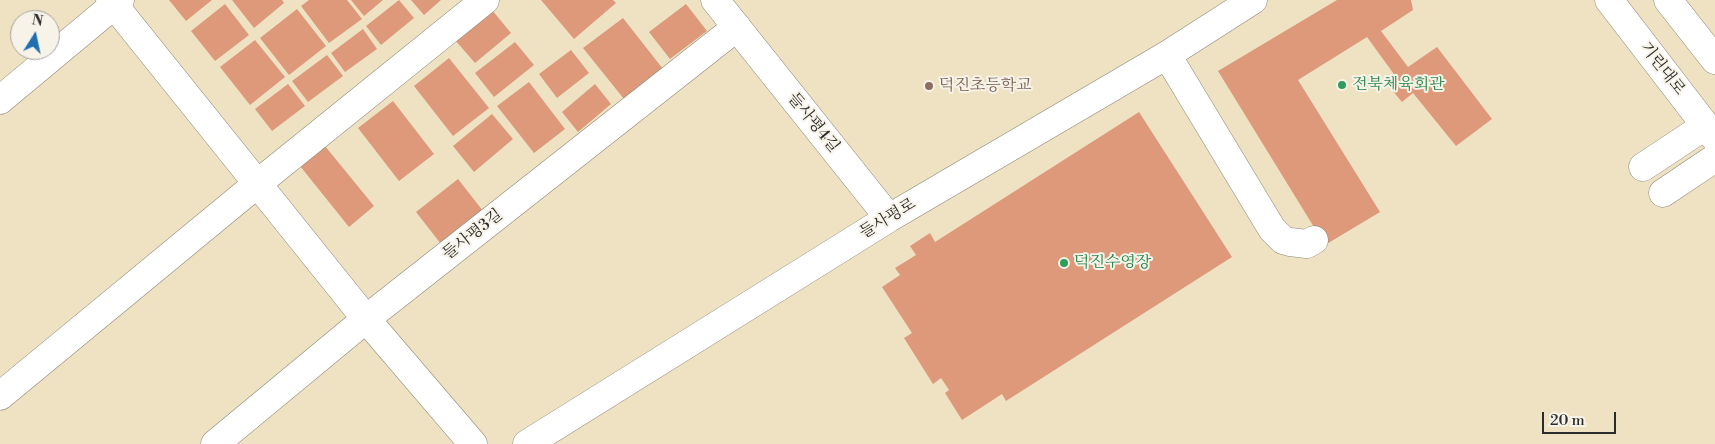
<!DOCTYPE html>
<meta charset="utf-8">
<style>
body{margin:0}
#map{position:relative;width:1715px;height:444px;overflow:hidden;background:#eee2c3;font-family:"Libre Bodoni",serif}
canvas{display:block}
.north{position:absolute;left:10px;top:10px;width:50px;height:50px;box-sizing:border-box;background:#f7f3e8;border:1px solid #a5a39c;border-radius:50%;rotate:10deg;font-size:14px;font-weight:700;line-height:20px;text-align:center;color:#2b2b2b}
.north::after{content:'';display:block;margin:auto;width:18px;height:22px;background:#1f6fb2;clip-path:polygon(50% 0,100% 100%,50% 72%,0 100%)}
.scale{position:absolute;left:1542px;top:412px;width:74px;height:22px;box-sizing:border-box;border:2px solid #2b2b2b;border-top:0;padding-left:6px;font-size:15px;line-height:18px;white-space:nowrap;color:#2b2b2b;-webkit-text-stroke:4px #f7f3e8;paint-order:stroke}
</style>
<div id="map">
<canvas width="1715" height="444"></canvas>
<div class="north">N</div>
<div class="scale">20 m</div>
</div>
<script>
const ctx = document.querySelector('canvas').getContext('2d');
ctx.lineJoin = 'round';
function fillPath(path, color) {
  ctx.fillStyle = color;
  ctx.fill(path, 'evenodd');
}
function toPath(rows) {
  const path = new Path2D();
  for (const r of rows) {
    path.moveTo(r[0], r[1]);
    for (let i = 2; i < r.length; i += 2) path.lineTo(r[i], r[i + 1]);
  }
  return path;
}
function strokePath(path, color, width, dash) {
  ctx.strokeStyle = color;
  ctx.lineWidth = width;
  ctx.lineCap = dash ? 'butt' : 'round';
  ctx.setLineDash(dash || []);
  ctx.stroke(path);
}
function drawText(font, color, halo, rows, align = 'center') {
  ctx.font = font + ' "Libre Bodoni","Noto Serif KR",serif';
  ctx.lineWidth = 4;
  ctx.setLineDash([]);
  ctx.textBaseline = 'middle';
  ctx.strokeStyle = halo;
  ctx.fillStyle = color;
  for (const [text, x, y, turn = 0] of rows) {
    ctx.save();
    ctx.translate(x, y);
    ctx.rotate((+turn || 0) * Math.PI / 180);
    ctx.textAlign = isNaN(turn) ? turn : align;
    if (halo) ctx.strokeText(text, 0, 0);
    ctx.fillText(text, 0, 0);
    ctx.restore();
  }
}
const building = toPath([
 [169,0,212,0,186,21],
 [232,0,282,0,284,3,254,28],
 [309,0,347,0,362,19,329,43,301,6],
 [351,0,383,0,364,16],
 [399,0,414,18,381,45,366,26],
 [411,0,441,0,424,15],
 [541,0,613,0,616,3,574,39],
 [1337,0,1411,0,1413,10,1381,31,1408,67,1437,47,1492,119,1456,146,1413,93,1402,102,1387,84,1396,77,1367,37,1298,80,1380,212,1325,245,1218,71],
 [225,4,249,35,215,61,191,31],
 [686,4,707,31,670,59,649,32],
 [297,9,326,46,289,75,260,38],
 [492,10,511,33,475,63,455,40],
 [623,18,663,69,624,99,583,48],
 [363,29,377,49,345,72,331,53],
 [255,40,285,77,250,105,220,67],
 [515,42,534,65,494,97,475,73],
 [571,50,589,73,557,98,539,74],
 [327,55,343,76,308,102,292,81],
 [449,58,489,108,453,136,414,86],
 [529,82,565,129,534,153,497,106],
 [288,84,305,106,272,131,255,109],
 [595,84,611,104,578,132,562,112],
 [393,101,434,154,399,181,358,128],
 [1139,112,1232,257,1006,401,1002,394,962,420,945,393,949,390,941,378,933,384,904,338,912,333,882,287,900,275,895,268,916,255,910,246,930,233,935,242],
 [492,114,513,139,474,172,453,146],
 [325,146,374,206,349,227,300,166],
 [458,179,483,211,441,244,416,212]
]);
const minor = toPath([
 [110,0,366,319,473,444],
 [715,0,889,218],
 [1609,0,1715,138],
 [1668,0,1715,60],
 [1167,55,1272,229,1283,240,1290,242,1307,244,1314,240],
 [0,100,120,0],
 [1643,167,1705,126],
 [1663,193,1715,158],
 [0,396,257,184,485,0],
 [215,444,366,319,737,27],
 [527,444,889,218,1167,55,1253,0]
]);
const markers = [
 [1342,85,5,"#2e9e5b"],
 [929,86,5,"#8d6e63"],
 [1064,263,5,"#2e9e5b"]
];
const streetNames = [
 ["기린대로",1662,69,52],
 ["들사평4길",813,123,51],
 ["들사평로",888,219,-31],
 ["들사평3길",473,235,-38]
];
const leisureNames = [
 ["전북체육회관",1352,85],
 ["덕진수영장",1074,263]
];
const educationNames = [
 ["덕진초등학교",939,86]
];
fillPath(building, '#de987a');
strokePath(minor, '#8c8677', 29);
strokePath(minor, '#fff', 28);
for (const [x, y, r, color] of markers) {
  const dot = new Path2D();
  dot.arc(x, y, r, 0, 2 * Math.PI);
  ctx.fillStyle = color;
  ctx.fill(dot);
  strokePath(dot, '#f7f3e8', 2);
}
drawText('16px', '#2b2b2b', '#f7f3e8', streetNames);
drawText('16px', '#27864d', '#f7f3e8', leisureNames, 'left');
drawText('16px', '#785e54', '#f7f3e8', educationNames, 'left');
</script>
